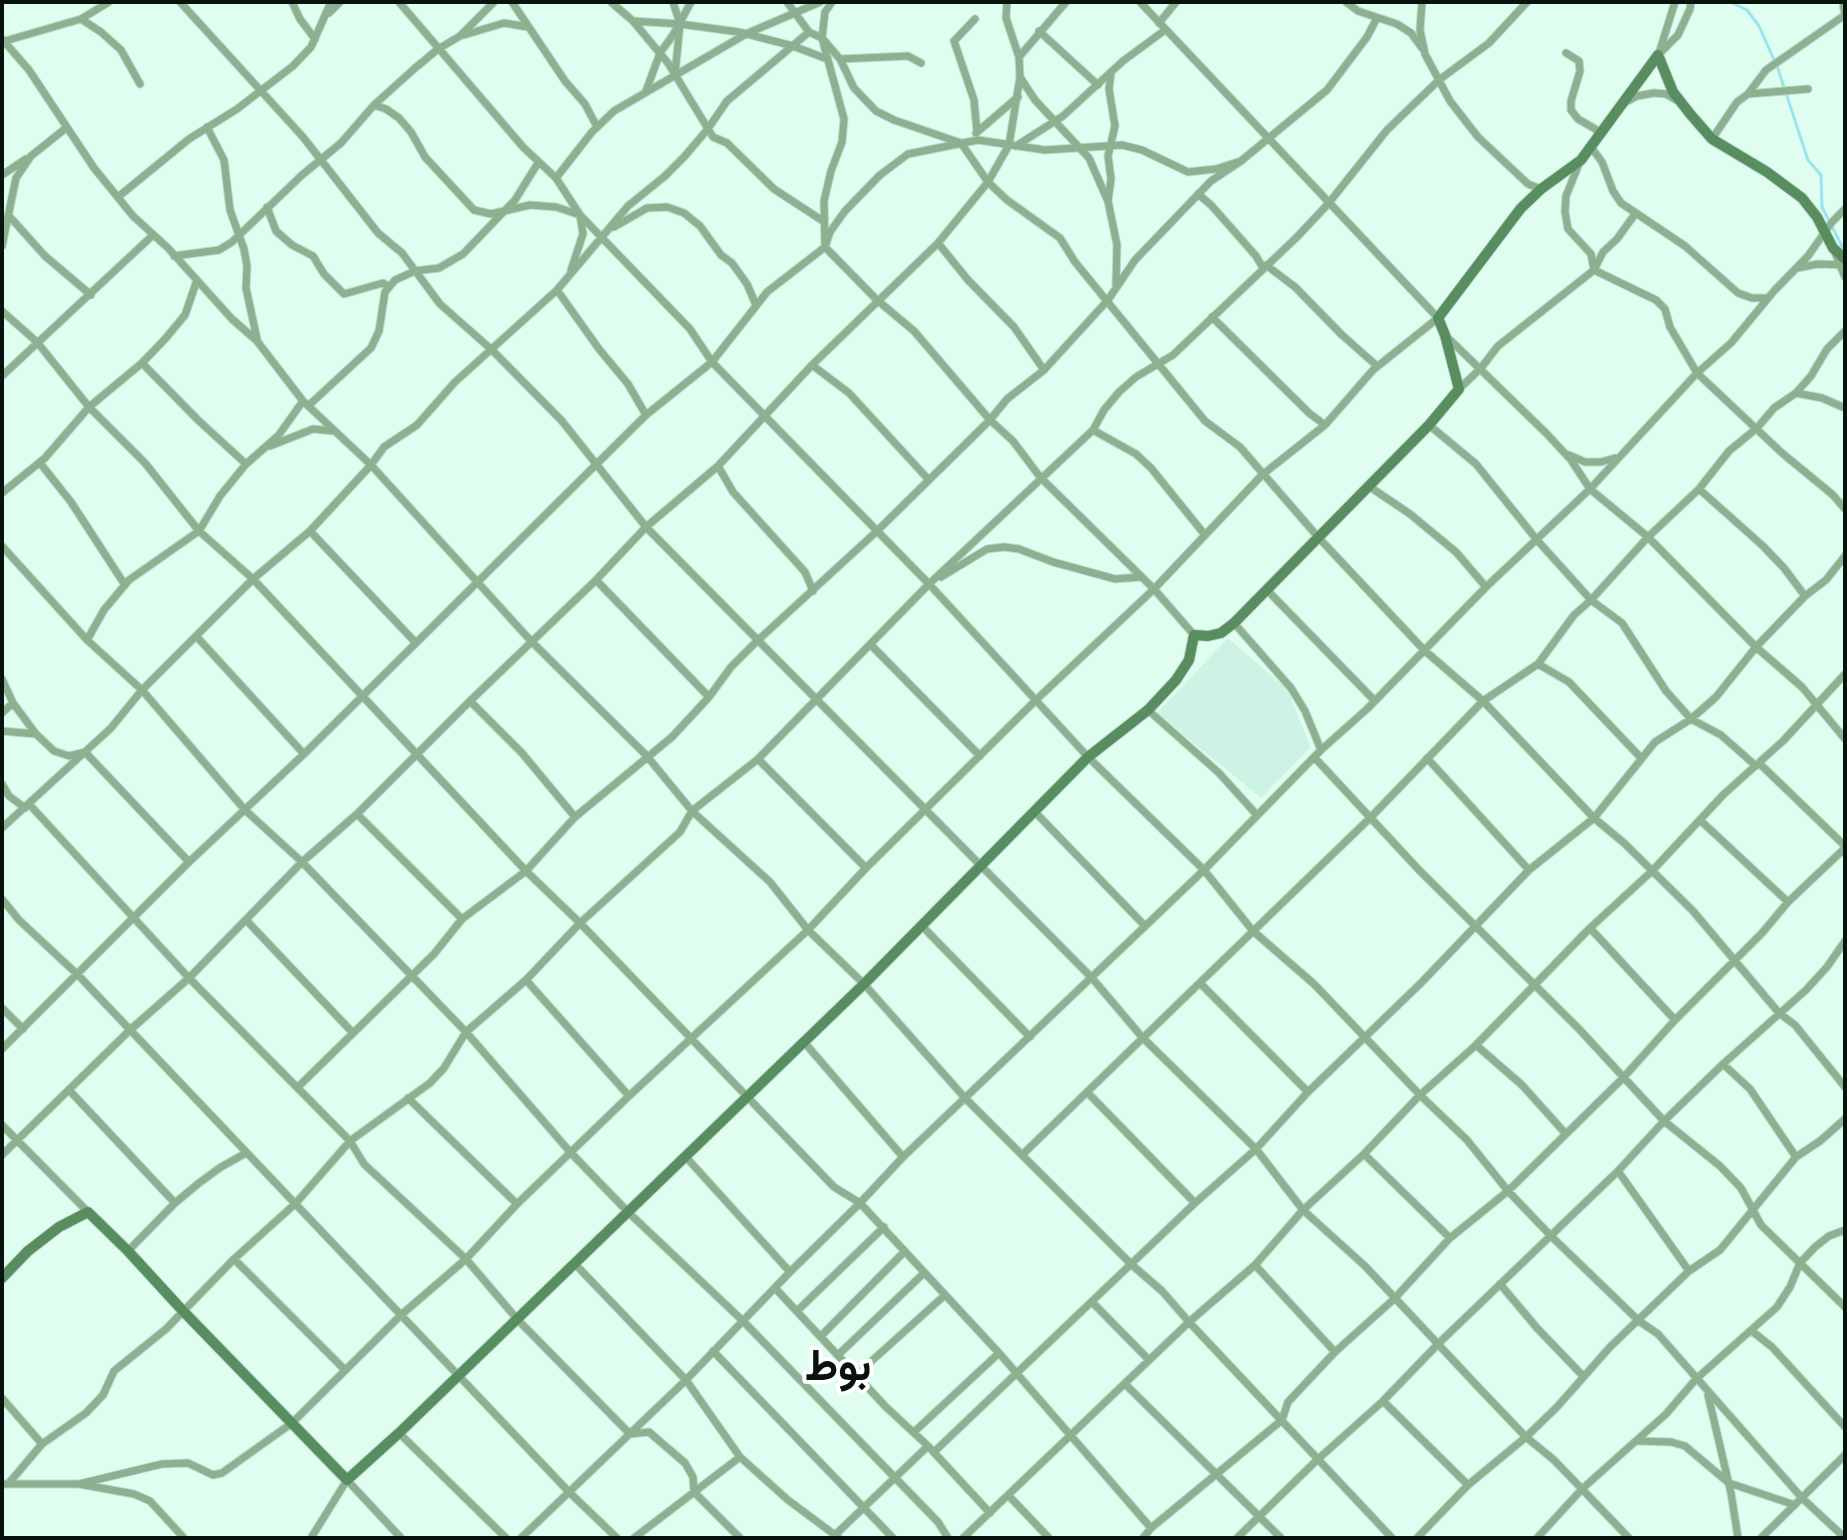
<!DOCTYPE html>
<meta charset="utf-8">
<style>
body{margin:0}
#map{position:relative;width:1847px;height:1540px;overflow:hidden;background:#dffef0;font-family:Quicksand,sans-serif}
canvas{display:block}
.frame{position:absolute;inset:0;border:4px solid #08130e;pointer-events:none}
</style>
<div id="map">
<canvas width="1847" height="1540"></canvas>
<div class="frame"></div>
</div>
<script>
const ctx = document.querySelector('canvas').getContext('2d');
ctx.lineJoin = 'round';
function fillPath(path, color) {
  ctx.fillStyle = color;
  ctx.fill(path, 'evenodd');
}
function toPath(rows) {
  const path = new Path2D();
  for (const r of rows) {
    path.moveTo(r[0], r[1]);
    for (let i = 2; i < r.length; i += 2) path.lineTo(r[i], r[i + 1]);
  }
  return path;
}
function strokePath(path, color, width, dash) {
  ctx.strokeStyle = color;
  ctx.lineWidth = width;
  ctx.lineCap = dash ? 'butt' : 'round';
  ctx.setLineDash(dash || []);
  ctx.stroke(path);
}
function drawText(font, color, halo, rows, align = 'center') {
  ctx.font = font + ' Quicksand,Vazirmatn,sans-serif';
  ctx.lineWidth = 8;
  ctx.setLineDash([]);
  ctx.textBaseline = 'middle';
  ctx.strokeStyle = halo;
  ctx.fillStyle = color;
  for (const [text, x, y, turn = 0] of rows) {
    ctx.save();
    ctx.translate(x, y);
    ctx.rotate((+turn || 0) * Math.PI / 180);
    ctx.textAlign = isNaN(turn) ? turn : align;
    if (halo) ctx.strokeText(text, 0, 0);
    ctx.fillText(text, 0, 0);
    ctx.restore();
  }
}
const built = toPath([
 [1228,638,1287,689,1311,747,1261,798,1157,713]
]);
const stream = toPath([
 [1733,3,1747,10,1759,26,1778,69,1808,160,1821,175,1822,207,1845,252]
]);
const street = toPath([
 [180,2,303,137,378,233,402,253,440,304,492,350,562,421,646,527,1092,978,1142,1037,1256,1149,1303,1210,1365,1266,1481,1390,1526,1437,1554,1460,1629,1538],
 [292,2,300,19,315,39],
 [399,2,523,147,556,178,580,215,690,329,712,362,929,584,1088,757,1204,870,1253,931,1314,984,1420,1095,1467,1140,1508,1191,1551,1236,1639,1321,1658,1334,1802,1498,1845,1538],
 [512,2,565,81,585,104,597,127],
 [611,2,633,21,668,63,713,137,727,143,774,189,823,221],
 [673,2,680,24,675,74],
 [787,2,809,32,822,38,840,59,854,88,876,111,894,120,961,143,988,182,1007,200,1060,238,1075,262,1205,421,1240,447,1318,537,1424,650,1483,701,1594,818,1624,843,1693,911,1779,1013,1795,1025,1845,1087],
 [832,2,825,12,822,38,844,119,842,142,831,171,824,201,825,247,877,300,914,331,990,420,1013,441,1040,477,1154,589,1194,635],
 [1346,2,1358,11,1397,24,1411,33,1422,48],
 [1422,2,1420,30,1425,54,1450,101,1478,137,1528,184,1541,189],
 [1843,2,1845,16],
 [329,13,340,2],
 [81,19,101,32,121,50,140,84],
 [975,19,954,41,974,100,977,132],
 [633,21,680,24,739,32,793,46,827,59],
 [1159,23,1176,2],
 [1039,31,1098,85],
 [464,35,504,23,528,27],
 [2,39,29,70,94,168,133,216,168,248,232,319,257,341,303,401,371,465,531,641,646,755,692,811,770,882,808,930,864,984,965,1098,1132,1265,1162,1291,1189,1322,963,1538],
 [5,41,81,19,109,2],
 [1566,53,1579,61,1580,71,1571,101,1571,110,1578,119,1602,133],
 [1659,53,1675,2],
 [1658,55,1678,35,1690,9,1691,2],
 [1019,57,1066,2],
 [840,59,908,56,921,63],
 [1111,72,1109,89,1115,126,1108,156,1111,179,1108,201,1117,245,1116,285],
 [1020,77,1035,100,1089,158,1107,199],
 [646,91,660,53,673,35,691,2],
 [1748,94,1766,70,1845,15],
 [1626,102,1637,96,1654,93,1666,94,1678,101],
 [374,105,386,109,399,118,411,132,425,157,474,210,491,214,530,205,556,207,580,215,583,234,571,270],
 [207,127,224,160,230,210,244,249,247,266,246,288,257,339],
 [976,133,1018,97],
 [1712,139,1737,102,1748,94,1808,89],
 [1016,146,1063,116,1123,61,1165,30],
 [1591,147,1602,162,1613,191,1621,203,1685,246,1738,293,1752,298,1768,298],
 [1579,164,1566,196,1565,212,1568,229,1591,254,1594,270,1656,300,1665,309,1670,327,1697,373,1782,453,1833,495,1845,509],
 [2,175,26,159],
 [556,178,592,132,614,111,746,34,820,2],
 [1198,194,1211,205,1256,256,1263,268],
 [118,197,189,139,237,109,293,66,311,47,331,2],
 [267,207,276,231,292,245,313,256,324,274,344,294,383,283,389,287],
 [10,217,45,256,91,295],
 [614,227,647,208,667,207,684,213,700,226,721,255,732,263,747,284,756,305],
 [938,243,968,280,1014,327,1044,370],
 [2,246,16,178,31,156,66,128],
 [1834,250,1845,277],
 [174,256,219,250,232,242,302,175,341,143,374,105,414,69,438,49,460,36,494,2],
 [1266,265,1295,287,1342,335,1377,366],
 [1797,268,1818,264,1845,265],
 [557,290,599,349,628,384,646,415],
 [2,311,37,342,89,407,145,463,199,531,253,579,526,871,580,923,834,1187,860,1203,790,1272,686,1380,575,1264],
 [1212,317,1309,413,1325,425],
 [1445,335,1547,434,1571,460,1590,489,1648,537,1756,647,1802,687,1845,739],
 [142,363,198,420,246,464],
 [812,365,849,393,928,479],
 [2,376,153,235],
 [1459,389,1481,368,1498,346,1594,270,1603,252,1617,239,1635,214],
 [1796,393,1822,398,1845,408],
 [308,406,371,348,379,331,385,292,395,280,415,271,439,268,463,254,515,200,538,163],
 [1429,425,1476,464,1537,540,1591,600,1622,623,1666,691,1691,719,1721,735,1756,766],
 [1093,430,1136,454,1151,468,1205,535],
 [270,446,313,429,334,431],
 [1569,455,1585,462,1601,462,1615,458],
 [40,463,71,502,125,585],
 [718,466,733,492,805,572,813,591],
 [1370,487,1410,514,1456,552,1486,587],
 [1699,489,1763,546,1784,568,1805,596],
 [2,493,45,458,89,407,142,363,165,339,185,315,197,280],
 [310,531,416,643],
 [2,546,87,640,142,690,245,810,302,862,466,1032,571,1153,628,1212,743,1321,938,1522,948,1538],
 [941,577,987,549,1004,547,1019,549,1053,562,1115,579,1141,577],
 [596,580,709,697],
 [1266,589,1375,701],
 [1234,623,1291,688,1305,711,1321,750],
 [197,637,304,754],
 [87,640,104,610,129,580,199,531,220,496,246,464,278,436,303,401],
 [871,645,980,756],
 [1538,664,1569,682,1641,758],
 [2,679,13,703,36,734,54,751,69,756,85,752,189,862],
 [470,701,522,753,575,817],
 [1148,710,1219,773,1256,814],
 [2,713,13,703],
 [2,731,36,734],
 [1314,757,1419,870,1579,1029,1664,1121,1720,1166,1741,1188,1761,1225,1845,1307],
 [1427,758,1529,870],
 [758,759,866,868],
 [1759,763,1845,846],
 [2,784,9,796,25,808],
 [29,804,189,978,350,1141,364,1164,466,1259,517,1319,630,1434,649,1432,685,1463,693,1477,694,1492,740,1538],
 [1035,812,1145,926],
 [357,814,462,919],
 [1700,820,1788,902],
 [2,828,111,728,142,690,253,579,310,531,371,465,384,447,417,425,455,382,557,290,628,206,665,176,684,157,707,130,727,101,809,32],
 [2,899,19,920,78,975,570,1493,617,1538],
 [247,921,353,1033],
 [922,926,1030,1037],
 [1590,928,1675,1020],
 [526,980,629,1096],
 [1200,983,1308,1092],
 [2,1008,23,1029],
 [804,1042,903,1157],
 [1476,1045,1522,1085,1565,1133],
 [2,1049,189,862,304,754,646,415,712,362,767,292,825,247,830,232,845,211,880,175,908,154,978,140,1045,150,1122,145,1142,150,1188,172,1216,169,1241,161],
 [1723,1064,1750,1089,1796,1157],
 [299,1086,434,954,462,919,526,871,575,817,672,737,709,697,731,667,756,642,876,532,990,420,1007,399,1044,370,1108,300,1135,260,1211,181,1241,161,1327,90,1367,37,1377,18],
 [69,1090,175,1203],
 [1088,1093,1195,1203],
 [408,1098,517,1204],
 [2,1125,88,1212],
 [1364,1154,1450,1238],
 [2,1155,130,1030,189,978,302,862,357,814,470,701,596,580,646,527,718,466,812,365,938,243,988,182,1009,145,1020,77,1019,57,1006,18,1007,2],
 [1022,1155,1371,817,1483,701,1538,664,1574,615,1591,600,1648,537,1699,489,1729,451,1757,428,1774,408,1796,393,1811,376,1827,349,1845,331],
 [685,1156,790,1272],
 [1618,1171,1689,1271],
 [128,1251,175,1203,199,1183,221,1167,246,1153],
 [234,1259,344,1369],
 [1255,1265,1335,1352],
 [1500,1284,1537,1328,1583,1376],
 [775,1288,886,1407,928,1446,990,1513],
 [1093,1303,1149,1360],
 [797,1311,884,1227],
 [1753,1332,1772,1347,1845,1427],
 [821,1336,905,1251],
 [713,1351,893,1538],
 [838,1355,924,1273],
 [856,1375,945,1295],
 [1125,1384,1281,1538],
 [1708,1395,1731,1493,1738,1538],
 [2,1398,42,1444],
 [1383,1401,1468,1485],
 [914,1432,999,1353],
 [399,1433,506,1538],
 [1638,1441,1671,1442,1685,1446,1729,1483,1795,1505],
 [934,1452,1195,1203,1256,1149,1308,1092,1421,983,1529,870,1594,818,1655,742,1691,719,1716,697,1756,647,1805,596,1826,580,1845,556],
 [9,1483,42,1444,86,1413,103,1395,114,1371,166,1329,234,1259,296,1203,350,1141,430,1083,444,1068,466,1032,526,980,580,923,680,832,692,811,758,759,929,584,1093,430,1104,410,1119,392,1136,377,1173,355,1297,237,1328,204,1387,130,1439,80,1489,43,1527,2],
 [2,1484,79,1484,134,1494,150,1501,184,1538],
 [79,1484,162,1464,188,1463,213,1475,222,1473,292,1423,401,1315,466,1259,517,1204,629,1096,808,930,866,868,1037,699,1154,589,1262,475,1325,425,1373,370,1438,318,1140,2],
 [1008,1495,1049,1538],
 [1151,1528,999,1353,860,1203,903,1157,1204,870,1321,750,1367,709,1486,587,1590,489,1697,373,1731,343,1774,291,1808,256,1832,222,1845,209],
 [835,1535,928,1446],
 [311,1538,347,1480,401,1538],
 [521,1538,686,1380,740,1457,788,1500,839,1538],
 [634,1538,740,1457],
 [1143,1538,1151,1528,1282,1420,1288,1402,1335,1352,1394,1299,1450,1238,1508,1191,1623,1078,1675,1020,1762,933,1788,902,1845,848],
 [1237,1538,1317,1460,1383,1401,1439,1343,1618,1171,1664,1121,1723,1064,1806,990,1827,967,1845,941],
 [1392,1538,1189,1322,1255,1265,1303,1210,1364,1154,1420,1095,1476,1045,1590,928,1652,871,1724,794,1783,741,1845,674],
 [1417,1538,1468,1485,1526,1437,1557,1407,1610,1347,1689,1271,1720,1250,1796,1157,1820,1141,1845,1119],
 [1537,1538,1582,1489,1666,1414,1696,1379,1777,1307,1790,1287,1800,1263,1815,1247,1829,1236,1845,1230],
 [1761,1538,1845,1455]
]);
const secondary = toPath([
 [1658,55,1673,92,1691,115,1712,139,1767,172,1802,198,1817,217,1833,248,1845,259],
 [2,1278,28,1251,59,1227,88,1212,128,1251,183,1311,347,1480,399,1433,864,984,1088,757,1148,710,1176,680,1189,660,1194,635,1208,636,1221,633,1234,623,1429,425,1459,389,1445,335,1438,318,1521,208,1541,189,1581,160,1658,55]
]);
const townNames = [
 ["بوط",838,1367]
];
fillPath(built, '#ccf3e3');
strokePath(stream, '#9ae5ed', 3);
strokePath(street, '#bdd8cc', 9);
strokePath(secondary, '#bdd8cc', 12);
strokePath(street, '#8cb090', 7);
strokePath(secondary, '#578d5f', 10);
drawText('bold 44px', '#08130e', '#fff', townNames);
</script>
